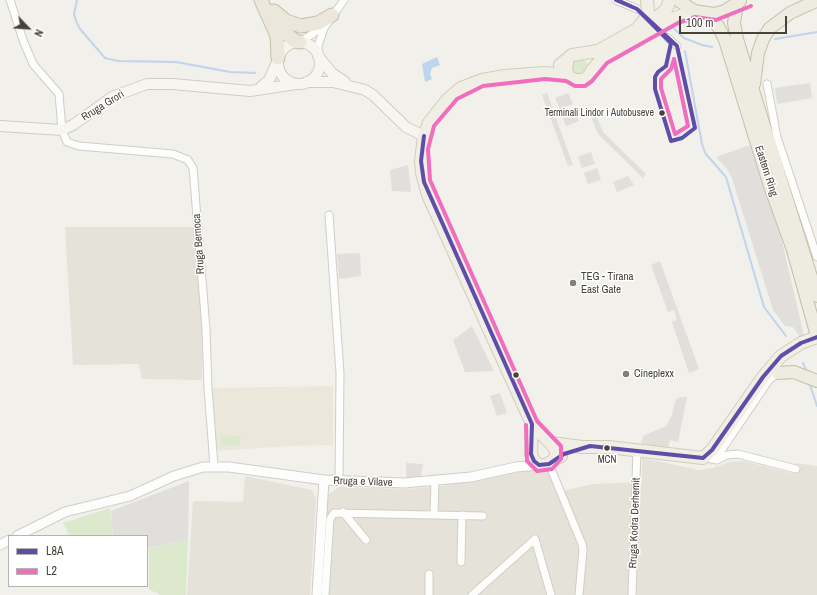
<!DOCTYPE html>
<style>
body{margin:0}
#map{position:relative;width:817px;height:595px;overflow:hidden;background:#f1f0eb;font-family:"Archivo Narrow",sans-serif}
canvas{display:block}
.legend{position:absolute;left:8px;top:535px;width:140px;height:52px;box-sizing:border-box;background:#fff;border:1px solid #b5b3af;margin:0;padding:5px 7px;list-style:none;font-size:12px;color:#464238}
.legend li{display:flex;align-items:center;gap:8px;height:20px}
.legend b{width:20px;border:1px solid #b5b3af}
.north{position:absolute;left:8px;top:8px;width:40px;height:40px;-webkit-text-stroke:3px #fff;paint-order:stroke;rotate:115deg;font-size:11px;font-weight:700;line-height:16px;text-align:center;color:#464238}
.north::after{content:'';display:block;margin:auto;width:14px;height:18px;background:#464238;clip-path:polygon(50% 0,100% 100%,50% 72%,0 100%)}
.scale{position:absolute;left:679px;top:16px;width:108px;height:18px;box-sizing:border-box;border:2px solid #464238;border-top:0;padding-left:5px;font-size:12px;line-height:14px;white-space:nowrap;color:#464238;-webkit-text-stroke:3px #fff;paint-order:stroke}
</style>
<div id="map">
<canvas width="817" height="595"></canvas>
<ul class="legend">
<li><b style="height:5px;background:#604daa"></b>L8A</li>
<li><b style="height:5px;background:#f06ebd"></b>L2</li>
</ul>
<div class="north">N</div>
<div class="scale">100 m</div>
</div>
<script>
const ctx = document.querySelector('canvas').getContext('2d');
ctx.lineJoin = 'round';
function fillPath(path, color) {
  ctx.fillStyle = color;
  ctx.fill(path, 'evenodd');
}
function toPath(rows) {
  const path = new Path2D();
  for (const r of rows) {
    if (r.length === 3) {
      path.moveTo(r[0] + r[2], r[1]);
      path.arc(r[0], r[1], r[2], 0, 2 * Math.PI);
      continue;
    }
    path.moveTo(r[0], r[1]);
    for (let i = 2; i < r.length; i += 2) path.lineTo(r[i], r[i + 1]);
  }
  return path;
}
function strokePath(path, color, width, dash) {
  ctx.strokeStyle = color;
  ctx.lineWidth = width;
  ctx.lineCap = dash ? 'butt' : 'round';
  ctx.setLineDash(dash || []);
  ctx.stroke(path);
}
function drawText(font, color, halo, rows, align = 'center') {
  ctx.font = font + ' "Archivo Narrow",sans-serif';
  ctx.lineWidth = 3;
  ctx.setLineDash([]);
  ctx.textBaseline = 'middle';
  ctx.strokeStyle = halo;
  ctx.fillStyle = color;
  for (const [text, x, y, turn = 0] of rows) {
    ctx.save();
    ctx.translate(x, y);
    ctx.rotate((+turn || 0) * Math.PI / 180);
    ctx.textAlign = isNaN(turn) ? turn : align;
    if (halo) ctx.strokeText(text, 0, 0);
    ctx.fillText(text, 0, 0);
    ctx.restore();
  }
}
const residential = toPath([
 [65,227,195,227,202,324,202,380,142,379,139,364,73,365],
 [642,458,699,470,713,468,729,462,744,461,795,474,796,463,817,466,817,595,318,595,327,496,339,487,405,489,443,486,531,470,555,472,563,491,593,484,642,482],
 [245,476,312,490,316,499,310,595,187,595,193,501,243,502]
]);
const education = toPath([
 [333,386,333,445,290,446,217,451,212,388]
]);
const green = toPath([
 [582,58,588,63,588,66,583,75,572,73,572,60],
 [221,435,241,436,240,446,220,445],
 [110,508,113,534,109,536,70,536,63,523],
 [188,538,186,595,160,595,149,589,149,547,162,546]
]);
const parking = toPath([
 [810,83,812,98,777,104,775,88],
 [547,93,573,165,568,166,542,95],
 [568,93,573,104,560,109,555,98],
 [593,108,603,132,646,174,643,178,598,134,588,109],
 [575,110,579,121,566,126,562,115],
 [753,144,778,224,804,336,800,337,793,327,785,326,773,310,732,178,727,169,716,157],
 [591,152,595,164,582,168,578,157],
 [408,165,411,192,392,191,390,170],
 [597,168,601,180,588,184,584,173],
 [628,176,634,185,617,192,613,182],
 [360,253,361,276,339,279,337,254],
 [660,261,699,369,689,373,672,322,677,320,674,310,668,312,651,265],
 [472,326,494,371,465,372,453,340],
 [500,393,507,413,497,416,490,396],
 [680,397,687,397,678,442,670,440,667,450,641,443,643,436,666,426,672,415,676,399],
 [406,463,423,464,421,477,406,477],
 [189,481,188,538,162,546,147,547,147,536,113,536,111,511]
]);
const water = toPath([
 [437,57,440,65,432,68,430,74,432,79,425,82,422,64]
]);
const stream = toPath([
 [77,0,74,14,76,21,80,29,105,58,118,61,176,62,230,72,255,73],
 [670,25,684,38,702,45,712,47],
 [775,39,817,32],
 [685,51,702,144,705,153,726,177,764,307,786,336],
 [803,363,807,372],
 [809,382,817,406]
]);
const minorTunnel = toPath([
 [655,26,668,38]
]);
const minor = toPath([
 [10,0,23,40,33,64,59,94,62,130,67,142,79,146,173,154,188,160,193,168,206,329,208,388,214,466],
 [616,0,637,9],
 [668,38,677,46],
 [300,42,314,33,325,23],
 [318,56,318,46,324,28,344,0],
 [767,84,777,137,817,257],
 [329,215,340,373,339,481],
 [705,458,715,456,721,451,769,380,778,373],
 [711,459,717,460,727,455,738,454,796,469],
 [549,464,582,544,583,550,579,595],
 [343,512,366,540],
 [434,514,435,481],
 [461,562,462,515],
 [325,595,330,519,334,513,483,516],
 [429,595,429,574],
 [472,595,535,539,551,595],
 [632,595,637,450]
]);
const tertiary = toPath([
 [17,536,65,512,130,496,174,476,203,467,229,467,324,480,404,483,471,477,516,467,539,465],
 [0,545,9,540],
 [317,595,324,480]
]);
const secondary = toPath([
 [299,63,21],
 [318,56,332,73,345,82],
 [307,82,333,82,365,90,373,95,406,127,424,136],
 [260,88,269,80,278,60],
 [0,126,62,130,73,125,112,97,147,84,173,84,250,91,296,84]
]);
const primary = toPath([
 [638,28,645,19,648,11,647,0],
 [567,62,566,70,569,77,576,80,583,80,588,77,593,69,603,58,675,18,694,11],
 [560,65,572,55,598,51,655,19,666,10,670,0],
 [532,424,531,454,534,461,539,465,546,465,561,456],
 [551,443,582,447,608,447,703,458,712,450,763,377,781,356,801,343,817,337],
 [554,460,556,454,555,448,532,424,428,195,422,173,421,161,424,136,429,123,447,100,461,88,482,80,505,76,545,73,568,75]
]);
const trunk = toPath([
 [678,0,694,11,714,14,725,11,740,1],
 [737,4,734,23,737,39,817,296],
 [703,14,718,26,725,40,770,186,793,250,817,336],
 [754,84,758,53,763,39,770,28,790,13,814,2],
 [778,373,794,372,817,381]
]);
const motorway = toPath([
 [261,0,277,36,278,58],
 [274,11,286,21,301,26,318,23,332,15],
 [276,17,288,35,295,41,300,42]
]);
const bus1 = toPath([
 [616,0,617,0,637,9,616,0],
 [637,9,677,46,695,128,682,138,671,141,655,89,655,77,658,72,666,66,671,43,637,9],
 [424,136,421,161,424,182,532,424,531,454,534,461,539,465,549,464,564,454,590,446,703,458,712,450,763,377,781,356,801,343,817,337]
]);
const bus2 = toPath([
 [674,59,688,126,675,134,661,88,661,79,671,69,674,59],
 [526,425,527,461,537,471,552,469,561,459,561,446,537,421,430,180,428,149,434,126,457,99,483,86,545,79,566,81,575,86,585,86,592,81,607,63,678,23,695,17,716,20,751,6]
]);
const markers = [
 [662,113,3.5,"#464238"],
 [573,283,4,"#827f77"],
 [626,374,4,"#827f77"],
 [516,375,3.5,"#464238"],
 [607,448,3.5,"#464238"]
];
const busNames = [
 ["Terminali Lindor i Autobuseve",654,113],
 ["MCN",607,460,"center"]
];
const streetNames = [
 ["Rruga Grori",103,106,-32],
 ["Eastern Ring",766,171,72],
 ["Rruga Bernoca",199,244,-94],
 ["Rruga e Vilave",363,482,2],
 ["Rruga Kodra Derhemit",635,523,-88]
];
const poiNames = [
 ["TEG - Tirana",581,277],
 ["East Gate",581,290],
 ["Cineplexx",634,374]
];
fillPath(residential, '#e5e2da');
fillPath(education, '#ebe8db');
fillPath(green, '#dce9cd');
fillPath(parking, '#e0dfdb');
fillPath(water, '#bfd5eb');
strokePath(stream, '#bfd5eb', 2);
strokePath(minorTunnel, '#cfcdc7', 7, [7, 3.5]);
strokePath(minor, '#cfcec9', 9);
strokePath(tertiary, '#cfcec9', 11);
strokePath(secondary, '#cfcdc3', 12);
strokePath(primary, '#d2cdba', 14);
strokePath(trunk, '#c6bfa8', 14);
strokePath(motorway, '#c6bfa8', 15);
strokePath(minor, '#fdfdfc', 7);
strokePath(tertiary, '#fdfdfc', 9);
strokePath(secondary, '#f6f5f0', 10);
strokePath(primary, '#f0eee5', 12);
strokePath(trunk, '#eeebe0', 12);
strokePath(motorway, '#ebe8db', 13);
strokePath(bus1, '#604daa', 4);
strokePath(bus2, '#f06ebd', 4);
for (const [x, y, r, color] of markers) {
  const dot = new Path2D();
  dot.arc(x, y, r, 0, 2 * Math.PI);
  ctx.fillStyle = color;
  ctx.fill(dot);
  strokePath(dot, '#fff', 1.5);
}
drawText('10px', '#464238', '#fff', busNames, 'right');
drawText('11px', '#464238', '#fff', streetNames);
drawText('11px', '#464238', '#fff', poiNames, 'left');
</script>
